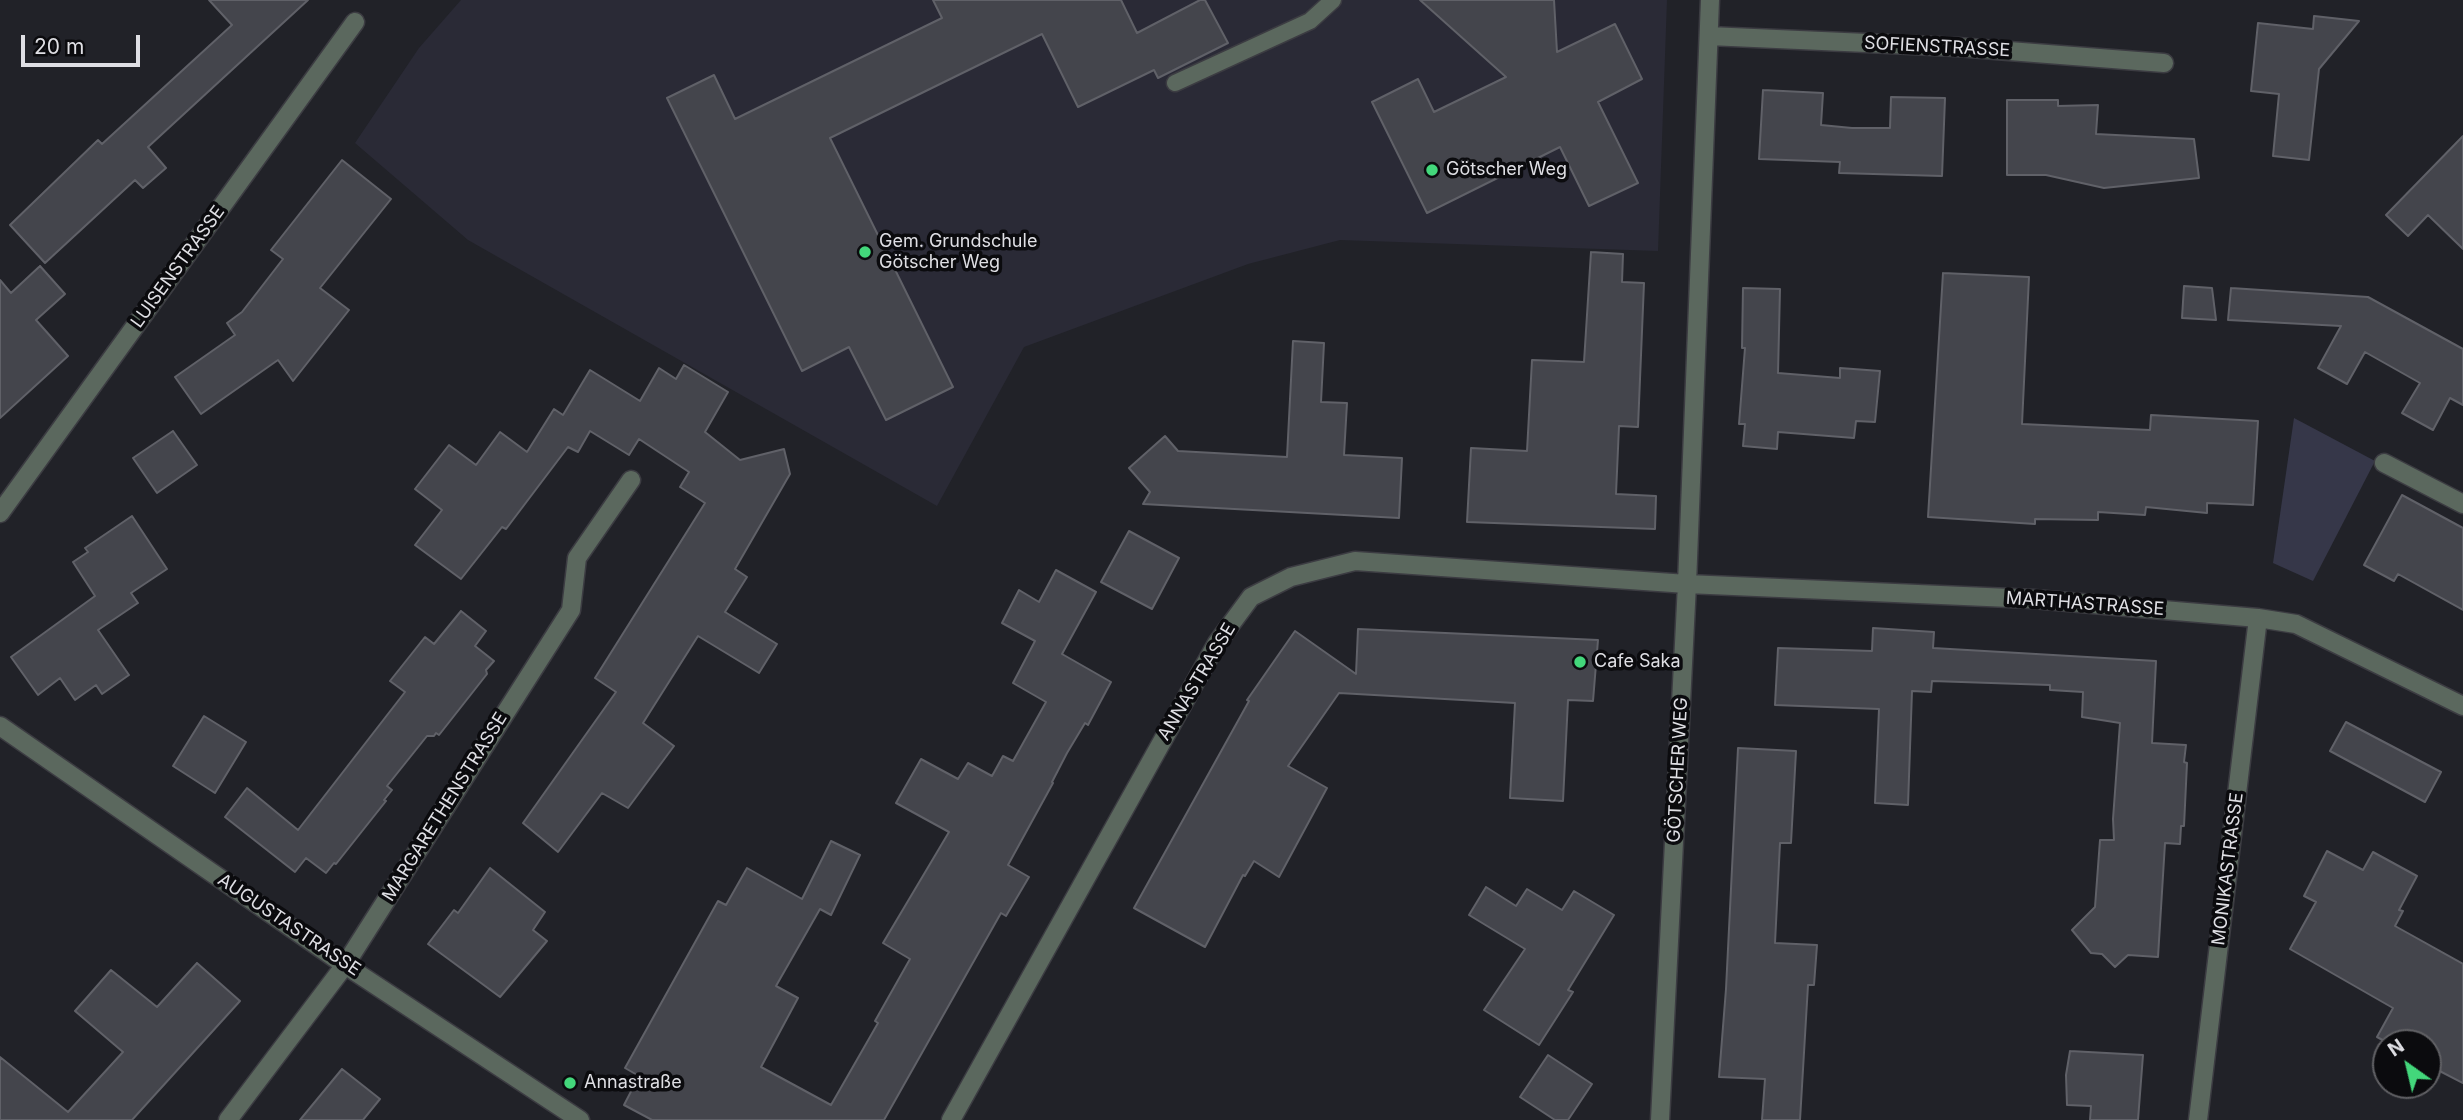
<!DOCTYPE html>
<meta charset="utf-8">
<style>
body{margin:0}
#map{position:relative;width:2463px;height:1120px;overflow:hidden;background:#212228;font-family:Inter,sans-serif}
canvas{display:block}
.north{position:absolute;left:2372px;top:1029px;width:70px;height:70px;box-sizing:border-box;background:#0b0b0e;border:2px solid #606064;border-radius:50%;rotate:326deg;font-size:19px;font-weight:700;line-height:28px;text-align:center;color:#dfdfe4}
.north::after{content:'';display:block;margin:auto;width:24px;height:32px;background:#43d77b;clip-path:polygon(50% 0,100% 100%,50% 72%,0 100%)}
.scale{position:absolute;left:21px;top:35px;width:119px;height:32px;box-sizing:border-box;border:4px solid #dfdfe4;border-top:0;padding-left:9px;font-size:21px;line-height:24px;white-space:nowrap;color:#dfdfe4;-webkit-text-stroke:5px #0b0b0e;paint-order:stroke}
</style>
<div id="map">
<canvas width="2463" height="1120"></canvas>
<div class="north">N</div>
<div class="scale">20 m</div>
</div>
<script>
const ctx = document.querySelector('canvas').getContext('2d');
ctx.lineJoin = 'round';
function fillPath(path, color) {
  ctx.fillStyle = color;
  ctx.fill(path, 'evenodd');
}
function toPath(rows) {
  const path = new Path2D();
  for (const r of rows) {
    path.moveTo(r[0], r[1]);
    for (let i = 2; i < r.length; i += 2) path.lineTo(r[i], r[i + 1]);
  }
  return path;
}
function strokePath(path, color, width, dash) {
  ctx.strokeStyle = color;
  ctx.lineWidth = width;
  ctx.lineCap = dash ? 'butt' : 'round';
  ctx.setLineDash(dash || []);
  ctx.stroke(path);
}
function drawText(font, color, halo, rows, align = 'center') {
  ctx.font = font + ' Inter,sans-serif';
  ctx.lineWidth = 7;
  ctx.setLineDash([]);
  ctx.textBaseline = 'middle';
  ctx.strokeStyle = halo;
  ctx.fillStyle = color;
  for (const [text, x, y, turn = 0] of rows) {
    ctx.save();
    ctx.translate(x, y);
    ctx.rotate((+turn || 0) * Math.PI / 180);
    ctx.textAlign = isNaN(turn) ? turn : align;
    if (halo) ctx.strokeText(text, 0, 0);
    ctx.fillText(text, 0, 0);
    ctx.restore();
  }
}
const built = toPath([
 [461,0,1667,0,1658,251,1340,240,1248,264,1024,347,937,506,468,240,355,143,419,48]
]);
const green = toPath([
 [2294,418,2375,461,2313,581,2273,563]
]);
const building = toPath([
 [209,0,308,0,148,147,166,168,143,188,135,180,45,263,10,225,98,140,102,144,232,25,209,0],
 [933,0,1121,0,1137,33,1200,0,1205,0,1228,43,1158,78,1154,70,1078,107,1042,34,830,138,953,387,886,420,849,347,802,371,667,98,714,75,735,119,942,18,933,0],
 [1420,0,1554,0,1557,52,1615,24,1642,79,1598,102,1638,183,1589,206,1560,147,1427,213,1372,102,1418,79,1434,112,1506,77,1420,0],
 [2314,16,2359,21,2319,69,2309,160,2273,156,2279,94,2251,91,2258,23,2313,29,2314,16],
 [1763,90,1823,93,1821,125,1852,128,1890,128,1891,97,1945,98,1942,176,1839,173,1840,162,1759,159,1763,90],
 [2007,100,2058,100,2058,106,2098,105,2096,134,2194,139,2199,178,2104,188,2046,175,2007,175,2007,100],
 [2463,136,2463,249,2428,215,2408,236,2386,215,2463,136],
 [342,160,391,199,320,288,349,310,293,381,278,360,201,414,175,377,235,335,227,323,242,312,283,259,271,250,342,160],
 [1591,252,1623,254,1622,282,1644,283,1638,427,1619,426,1616,494,1656,496,1655,529,1467,522,1471,448,1527,451,1532,360,1584,362,1591,252],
 [40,266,65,294,36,320,68,356,0,418,0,280,11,293,40,266],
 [1943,273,2029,277,2022,424,2150,430,2151,415,2258,421,2253,505,2207,503,2207,513,2146,507,2145,515,2098,512,2098,520,2035,519,2035,524,1928,517,1943,273],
 [2184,286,2212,288,2216,320,2182,318,2184,286],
 [1743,288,1780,289,1778,373,1840,378,1840,368,1880,371,1875,422,1856,421,1854,438,1778,432,1777,449,1743,446,1745,424,1739,424,1745,348,1742,348,1743,288],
 [2231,288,2368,297,2463,349,2463,405,2450,398,2433,430,2402,413,2420,383,2365,352,2347,384,2318,368,2341,326,2228,320,2231,288],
 [1293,341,1324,343,1321,402,1347,403,1344,455,1402,458,1399,518,1143,504,1150,492,1129,468,1165,436,1178,451,1287,457,1293,341],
 [684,365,728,392,705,432,740,460,784,449,790,474,735,569,747,577,725,612,777,644,759,673,698,636,643,723,674,746,628,808,602,793,558,852,523,823,616,692,595,678,705,503,680,487,689,472,639,439,629,455,590,431,578,452,568,447,506,529,502,527,461,579,415,545,442,510,415,489,449,445,476,465,500,432,527,452,554,409,563,415,590,370,640,401,659,368,676,379,684,365],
 [173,431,197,465,157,493,133,458,173,431],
 [2402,495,2463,528,2463,610,2398,574,2394,581,2364,565,2402,495],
 [132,516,167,569,131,593,138,603,98,630,129,675,102,694,96,685,75,700,60,678,38,695,11,657,95,596,73,562,88,552,85,548,132,516],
 [1129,531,1179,558,1152,609,1101,582,1129,531],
 [1056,570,1096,592,1062,654,1111,682,1088,725,1085,723,1067,753,1052,782,1053,783,1008,865,1029,877,1006,916,1001,913,884,1120,652,1120,624,1105,639,1076,625,1068,718,901,726,905,747,868,802,899,831,841,860,855,831,915,820,909,776,986,798,998,761,1067,831,1105,878,1023,875,1021,910,959,883,943,949,832,896,803,921,759,958,779,968,763,992,776,1003,756,1013,761,1046,702,1013,683,1035,641,1002,623,1019,590,1039,602,1056,570],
 [461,611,486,631,475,646,494,661,486,670,487,674,439,735,436,733,434,736,427,736,387,786,392,790,384,800,386,801,336,864,334,863,326,873,306,858,295,872,225,817,247,788,298,830,405,692,390,681,425,637,434,644,461,611],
 [1873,628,1934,632,1933,648,2156,661,2152,743,2186,745,2184,762,2187,763,2184,826,2181,826,2180,844,2165,843,2158,957,2128,955,2115,967,2102,954,2091,953,2072,930,2095,907,2100,840,2114,840,2113,819,2120,723,2082,717,2083,692,2050,690,2050,685,1932,681,1931,692,1912,691,1908,805,1875,803,1879,709,1775,705,1778,648,1872,651,1873,628],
 [1358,629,1598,640,1593,701,1568,700,1563,801,1510,798,1515,703,1339,693,1288,766,1327,788,1279,877,1254,861,1245,876,1243,875,1205,947,1134,908,1249,701,1247,700,1295,631,1356,674,1358,629],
 [204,716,246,742,215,793,173,766,204,716],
 [2346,722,2441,772,2425,802,2330,751,2346,722],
 [1738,748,1796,751,1791,843,1780,843,1775,943,1817,945,1814,985,1808,985,1800,1120,1762,1120,1765,1079,1719,1077,1726,989,1738,748],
 [2327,851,2363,870,2373,852,2417,876,2399,910,2403,911,2395,926,2463,964,2463,1083,2428,1065,2428,1043,2388,1043,2377,1037,2393,1008,2290,949,2316,902,2304,896,2327,851],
 [490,868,545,912,533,930,547,941,500,997,428,944,454,910,458,913,490,868],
 [1486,887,1516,906,1527,889,1562,910,1574,891,1614,915,1568,990,1573,992,1539,1045,1484,1010,1525,949,1469,915,1486,887],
 [197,963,240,1001,132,1120,0,1120,0,1057,68,1112,123,1052,75,1011,111,970,157,1007,197,963],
 [2070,1051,2143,1055,2138,1120,2090,1120,2091,1106,2067,1105,2066,1075,2070,1051],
 [1548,1055,1592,1084,1568,1120,1555,1120,1520,1097,1548,1055],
 [342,1069,380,1099,363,1120,300,1120,342,1069]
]);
const service = toPath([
 [1175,83,1310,21,1333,0]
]);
const minor = toPath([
 [1709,36,1957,47,2164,63],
 [2384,463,2463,504],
 [0,513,355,22],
 [0,726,345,965,580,1120],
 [228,1120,345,965,571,610,577,558,631,480],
 [951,1120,1217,643,1251,597,1291,577,1355,561,1687,584,2033,599,2258,618,2296,624,2463,706],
 [1660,1120,1687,584,1710,0],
 [2198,1120,2258,618]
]);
const markers = [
 [1432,170,7,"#43d77b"],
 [865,252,7,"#43d77b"],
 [1580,662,7,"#43d77b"],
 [570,1083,7,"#43d77b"]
];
const streetNames = [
 ["SOFIENSTRASSE",1937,47,3],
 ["LUISENSTRASSE",178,267,-54],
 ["MARTHASTRASSE",2085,604,4],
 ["ANNASTRASSE",1197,682,-59],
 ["GÖTSCHER WEG",1678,770,-87],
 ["MARGARETHENSTRASSE",445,807,-58],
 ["MONIKASTRASSE",2228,869,-83],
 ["AUGUSTASTRASSE",289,925,34]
];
const poiNames = [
 ["Götscher Weg",1446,170],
 ["Gem. Grundschule",879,242],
 ["Götscher Weg",879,263],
 ["Cafe Saka",1594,662],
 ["Annastraße",584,1083]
];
fillPath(built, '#2a2a36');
fillPath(green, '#363749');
fillPath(building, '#44454c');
strokePath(building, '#606168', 2);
strokePath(service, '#3c3c42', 19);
strokePath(minor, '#3c3c42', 21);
strokePath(service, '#5b685e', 16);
strokePath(minor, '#5b685e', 18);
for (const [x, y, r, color] of markers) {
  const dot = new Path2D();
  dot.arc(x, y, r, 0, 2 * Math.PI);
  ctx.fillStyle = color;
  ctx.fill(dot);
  strokePath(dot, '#0b0b0e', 2.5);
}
drawText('18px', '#dfdfe4', '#0b0b0e', streetNames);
drawText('18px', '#dfdfe4', '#0b0b0e', poiNames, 'left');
</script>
